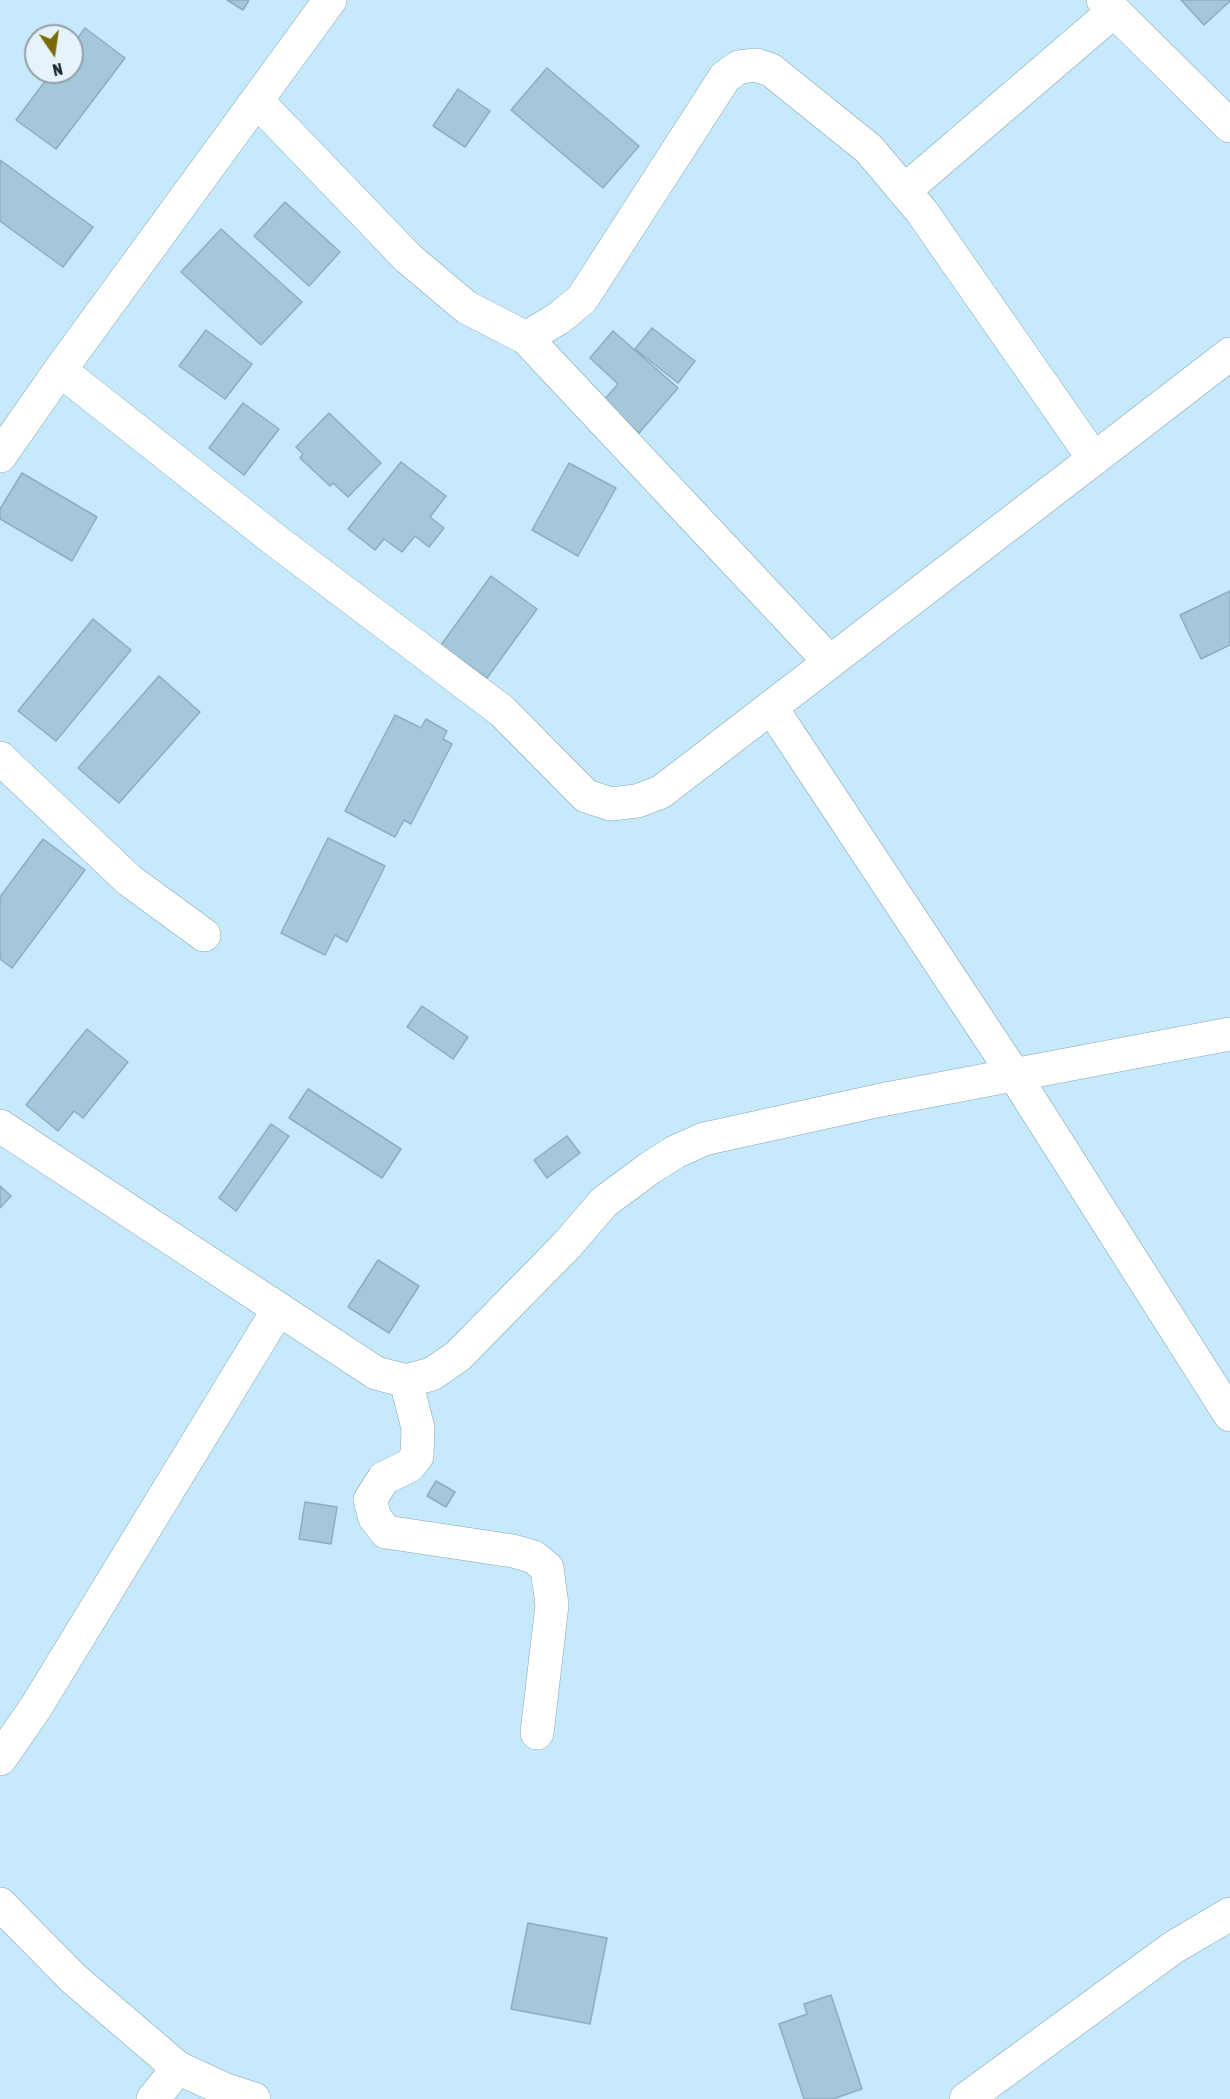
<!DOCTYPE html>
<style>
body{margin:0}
#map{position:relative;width:1230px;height:2099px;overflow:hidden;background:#c7e9fc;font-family:"Asap Condensed",sans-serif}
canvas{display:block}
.north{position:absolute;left:24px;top:24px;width:60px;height:60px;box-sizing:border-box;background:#e6f3fb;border:2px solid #93a0a7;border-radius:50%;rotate:167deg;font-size:16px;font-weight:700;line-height:24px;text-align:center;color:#16232a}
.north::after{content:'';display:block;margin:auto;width:21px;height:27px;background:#796b05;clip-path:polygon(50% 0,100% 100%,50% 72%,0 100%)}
</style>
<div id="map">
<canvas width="1230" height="2099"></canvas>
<div class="north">N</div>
</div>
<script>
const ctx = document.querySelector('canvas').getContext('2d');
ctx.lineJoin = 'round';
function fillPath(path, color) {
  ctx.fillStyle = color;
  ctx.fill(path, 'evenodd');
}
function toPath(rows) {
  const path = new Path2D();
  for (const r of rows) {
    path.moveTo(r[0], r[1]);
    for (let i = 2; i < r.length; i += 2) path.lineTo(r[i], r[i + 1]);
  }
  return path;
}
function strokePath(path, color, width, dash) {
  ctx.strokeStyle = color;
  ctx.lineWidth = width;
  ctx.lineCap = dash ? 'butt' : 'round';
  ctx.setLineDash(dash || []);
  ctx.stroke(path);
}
const building = toPath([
 [227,0,249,0,243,10,227,0],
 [1181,0,1230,0,1230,1,1204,25,1181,0],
 [85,28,125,58,56,149,16,120,52,72,72,72,72,46,85,28],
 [547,68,639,146,603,188,511,110,547,68],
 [458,89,490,111,465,147,433,126,458,89],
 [0,160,93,227,63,267,0,221,0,160],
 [285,202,340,252,309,286,254,236,285,202],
 [221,229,302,302,261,345,181,272,221,229],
 [652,328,695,361,678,383,635,349,652,328],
 [206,330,252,364,225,399,179,366,206,330],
 [613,331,678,388,639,433,603,401,618,384,590,358,613,331],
 [243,403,279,429,244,475,209,448,243,403],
 [329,413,381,463,348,497,333,483,330,486,300,458,303,454,296,447,329,413],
 [401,462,446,496,430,517,444,528,429,547,415,536,402,552,384,539,375,550,348,529,401,462],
 [569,463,616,488,578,556,532,530,569,463],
 [22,473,97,517,72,561,0,519,0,509,22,473],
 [491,576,537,609,487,678,441,645,491,576],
 [1230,591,1230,645,1201,659,1180,615,1230,591],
 [93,619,131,650,56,741,18,711,93,619],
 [159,676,200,712,119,803,78,768,159,676],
 [395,715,421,728,426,719,447,731,443,739,452,744,411,824,404,820,395,837,345,811,395,715],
 [328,838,385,866,347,942,335,935,325,955,281,933,328,838],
 [43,839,85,870,12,968,0,959,0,897,43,839],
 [422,1006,468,1037,453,1059,407,1027,422,1006],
 [87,1029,128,1062,83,1118,74,1111,58,1131,26,1105,87,1029],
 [308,1089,401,1149,382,1178,289,1118,308,1089],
 [271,1124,289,1136,236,1211,219,1198,271,1124],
 [567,1136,580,1153,547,1178,534,1160,567,1136],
 [0,1186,11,1196,0,1208,0,1186],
 [378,1260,419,1286,389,1333,348,1307,378,1260],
 [436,1481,455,1492,446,1507,427,1496,436,1481],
 [305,1502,337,1507,331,1544,299,1539,305,1502],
 [528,1923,607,1938,590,2024,511,2009,528,1923],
 [831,1995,862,2089,833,2099,804,2099,779,2024,807,2014,804,2004,831,1995]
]);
const minor = toPath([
 [1103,0,1230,126],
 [258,102,408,258,466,307,526,338,559,318,582,299,725,77,739,67,756,65,771,70,869,149,922,212,1094,459],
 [904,191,1114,11],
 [526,338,830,662],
 [60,370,330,0],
 [0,456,60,370,275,540,502,711,586,796,611,804,637,801,661,792,1230,354],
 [771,707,1015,1076,1230,1415],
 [0,758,129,880,204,935],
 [0,1126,376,1373,406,1381,432,1374,458,1356,567,1245,604,1202,650,1168,675,1152,704,1139,881,1100,1230,1034],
 [406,1381,418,1428,417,1456,409,1466,384,1478,370,1500,375,1518,386,1532,513,1551,534,1557,547,1568,552,1605,537,1733],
 [0,1759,36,1707,278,1310],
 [0,1904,74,1979,178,2068,226,2090,254,2099],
 [153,2099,178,2068],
 [966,2099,1174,1947,1230,1914]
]);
fillPath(building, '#a6c7d9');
strokePath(building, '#8dadc0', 1.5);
strokePath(minor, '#85a5b7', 34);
strokePath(minor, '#fff', 33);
</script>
